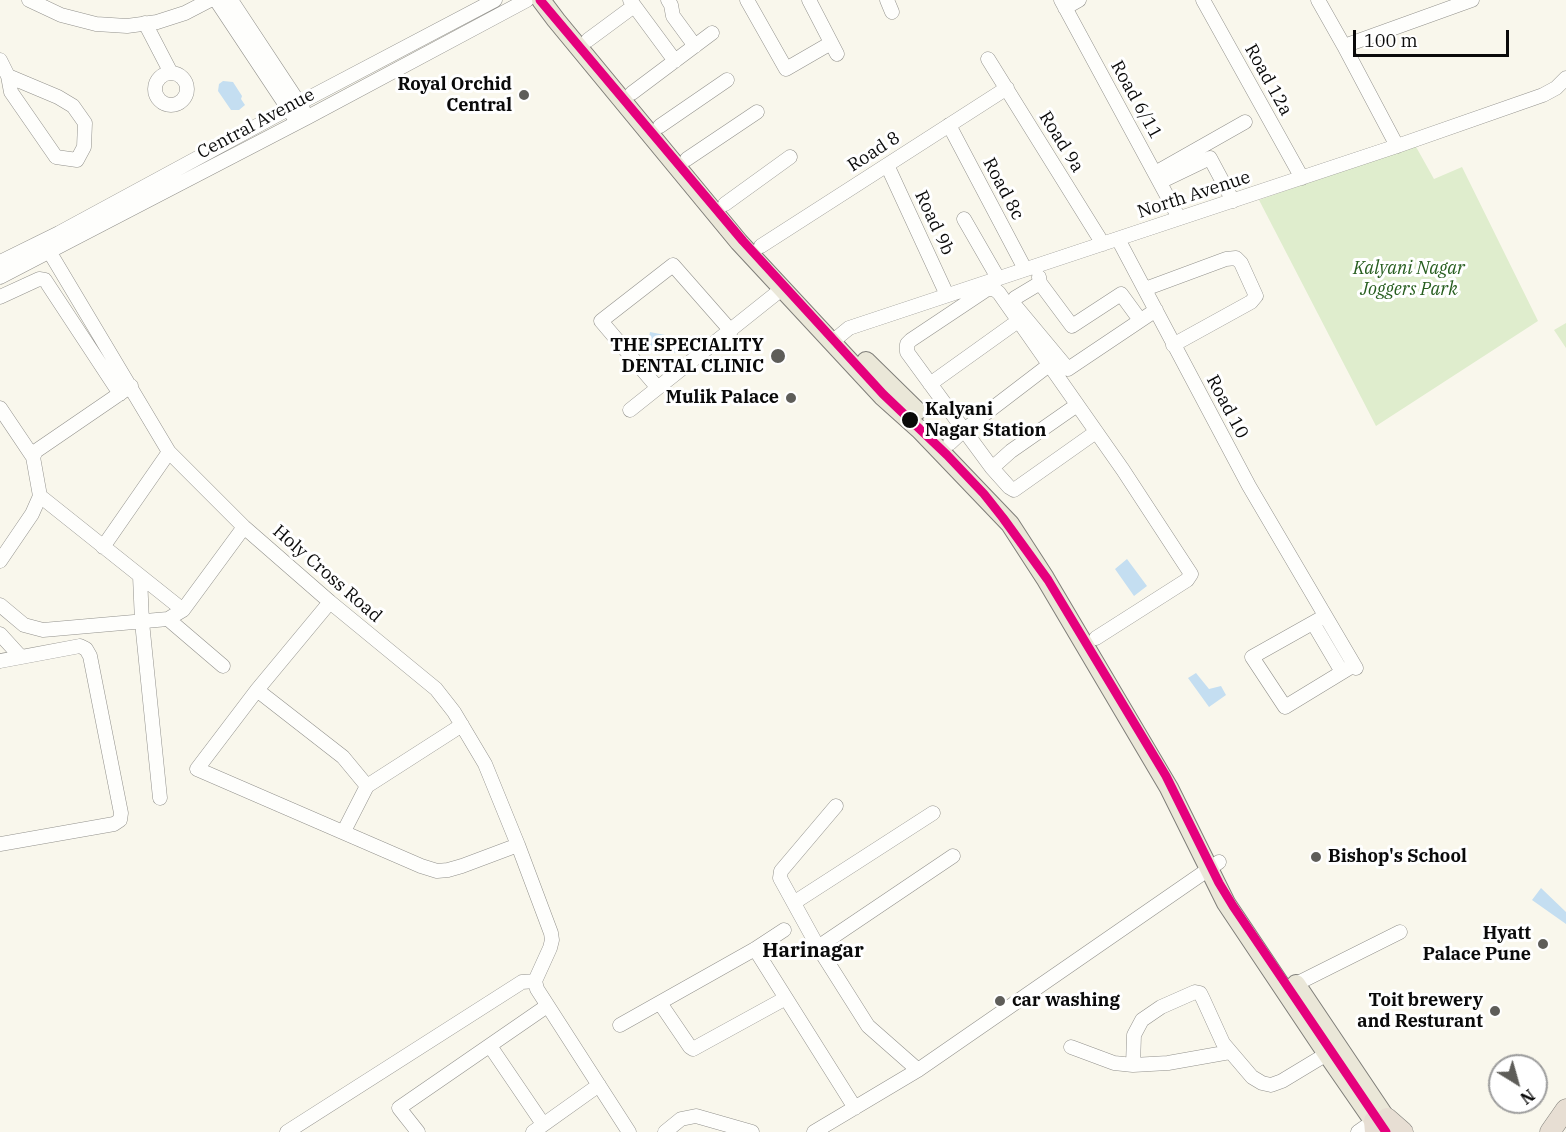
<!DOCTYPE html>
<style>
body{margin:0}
#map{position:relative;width:1566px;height:1132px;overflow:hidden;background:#f9f7ec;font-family:"IBM Plex Serif",serif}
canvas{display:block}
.north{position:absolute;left:1488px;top:1054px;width:60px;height:60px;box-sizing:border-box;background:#fff;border:2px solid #9d9d9d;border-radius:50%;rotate:143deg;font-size:16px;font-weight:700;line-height:24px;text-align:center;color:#0a0a0a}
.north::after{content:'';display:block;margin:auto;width:21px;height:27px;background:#5e5d59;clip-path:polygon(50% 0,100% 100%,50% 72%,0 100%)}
.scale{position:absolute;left:1353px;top:30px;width:156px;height:27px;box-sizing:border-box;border:3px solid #0a0a0a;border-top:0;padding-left:8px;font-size:18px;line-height:21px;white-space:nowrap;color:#0a0a0a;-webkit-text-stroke:4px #fff;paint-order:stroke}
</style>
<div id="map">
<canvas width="1566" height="1132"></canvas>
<div class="north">N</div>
<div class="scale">100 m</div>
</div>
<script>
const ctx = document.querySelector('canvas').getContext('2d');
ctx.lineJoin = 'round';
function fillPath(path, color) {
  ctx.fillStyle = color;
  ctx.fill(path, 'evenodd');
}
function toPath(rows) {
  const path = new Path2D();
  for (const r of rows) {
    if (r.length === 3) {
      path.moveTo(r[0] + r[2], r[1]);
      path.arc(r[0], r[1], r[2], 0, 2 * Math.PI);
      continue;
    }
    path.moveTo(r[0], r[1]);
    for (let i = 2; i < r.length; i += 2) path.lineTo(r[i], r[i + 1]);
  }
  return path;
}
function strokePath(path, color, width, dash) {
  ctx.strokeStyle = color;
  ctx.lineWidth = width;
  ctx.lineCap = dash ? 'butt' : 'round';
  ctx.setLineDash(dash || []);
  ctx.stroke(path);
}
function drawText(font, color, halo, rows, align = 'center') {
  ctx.font = font + ' "IBM Plex Serif",serif';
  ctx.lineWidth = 6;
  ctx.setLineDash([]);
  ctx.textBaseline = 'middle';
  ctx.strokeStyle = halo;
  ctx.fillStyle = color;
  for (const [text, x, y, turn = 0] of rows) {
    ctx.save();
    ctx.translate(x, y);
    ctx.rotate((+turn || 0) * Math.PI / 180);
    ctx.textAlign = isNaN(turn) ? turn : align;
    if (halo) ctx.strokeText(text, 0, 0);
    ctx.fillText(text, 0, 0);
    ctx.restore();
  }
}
const green = toPath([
 [1415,145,1434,179,1462,167,1538,321,1376,426,1259,200],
 [1566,323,1566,348,1554,330]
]);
const water = toPath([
 [223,81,233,82,242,96,241,99,245,105,239,110,231,110,218,91,219,84],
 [650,332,680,338,677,353,647,349],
 [1127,559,1147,586,1134,596,1115,569],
 [1196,673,1209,689,1221,686,1226,695,1209,707,1188,678],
 [1541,888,1566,912,1566,924,1532,900]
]);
const minor = toPath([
 [29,0,61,15,96,24,127,26,157,22,185,13,210,0],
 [216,0,293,116],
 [231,0,303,109],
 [630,0,675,61],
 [668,0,671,5,673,16,695,46],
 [747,0,786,69,831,43],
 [809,0,837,54],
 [887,0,892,12],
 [1061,0,1179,218],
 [1203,0,1302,178],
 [1318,0,1344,46,1397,146],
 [1065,8,1079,0],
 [145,23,171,73],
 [588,40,634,6],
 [1344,46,1472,0],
 [988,59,1103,244],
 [0,60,8,76,11,92,56,157,77,160,84,147,85,123,73,106,58,97,8,76],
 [171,89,16],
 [632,93,712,33],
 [949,125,1025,269],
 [660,126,727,80],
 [687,159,757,112],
 [887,165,947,295],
 [1155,173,1245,122],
 [1160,182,1210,158,1233,201],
 [725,204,790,157],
 [964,219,998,278],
 [1118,239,1249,486,1356,668],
 [43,241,169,452,244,527,330,602,436,689,454,712,485,764,518,845,551,933,552,940,550,948,535,981,537,989,629,1132],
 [761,246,1007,88],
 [0,262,59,233,288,109,495,0],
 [0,277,308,117,527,0],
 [1039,277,1040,283,1072,326,1121,294,1140,320],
 [1040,283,1015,298,1013,303,1068,369,1156,310],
 [1145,289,1226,259,1236,258,1241,263,1256,296,1251,302,1173,345],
 [0,297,39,279,45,280,120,394],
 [832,342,849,328,1397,146,1543,95,1556,88,1566,78],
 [930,384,1018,321],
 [657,387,601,321,673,265,731,331],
 [0,408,33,457],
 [630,410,783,288],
 [950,443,964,430,1049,365],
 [992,468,1011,451,1077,405],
 [40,496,183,610],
 [103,547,169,452],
 [0,561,32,514,40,496,33,457,36,451,131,386],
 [140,576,142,622,160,798],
 [330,602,257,690,197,769,421,866,437,871,448,870,462,866,518,845],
 [0,605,24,625,43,630,168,619,183,610,244,527],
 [1325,616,1252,657,1285,707,1354,665],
 [168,619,223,666],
 [1313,623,1342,672],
 [0,634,20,656],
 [1096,638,1187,580,1191,574,1123,470,999,293,993,288,986,290,911,340,907,344,907,352,964,430,992,468,1009,487,1014,490,1096,432],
 [0,661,80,646,86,649,90,656,121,813,120,820,114,824,0,844],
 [257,690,343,757,367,786],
 [836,806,781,871,780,878,818,947,868,1026,918,1070],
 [344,831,367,786,462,725],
 [795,902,933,813],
 [818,947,953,856],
 [755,949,855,1108],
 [1296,984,1400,932],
 [660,1003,690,1047,693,1049,786,998],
 [620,1025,755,949,784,930],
 [490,1046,543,1124],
 [1071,1047,1114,1063,1133,1065,1168,1063,1230,1052],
 [1133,1065,1134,1035,1142,1020,1161,1007,1195,992,1200,993,1203,999,1223,1043,1252,1077,1262,1083,1271,1085,1282,1081,1335,1049],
 [287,1132,522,982,535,981],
 [418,1132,399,1108,547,1006],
 [533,1132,599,1085],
 [665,1132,681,1119,696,1116,752,1132],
 [814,1132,918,1070,1219,862],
 [1358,1132,1378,1118]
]);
const major = toPath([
 [541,0,556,20,739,242,882,396,920,430,1010,524,1045,578,1169,788,1226,903,1327,1054,1381,1132],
 [866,361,917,411],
 [1296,984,1394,1130]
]);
const highway = toPath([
 [1387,1118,1403,1132],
 [1374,1121,1375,1132],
 [1550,1132,1566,1109]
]);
const metro1 = toPath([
 [540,0,743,241,883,394,947,455,984,494,1003,518,1048,580,1166,776,1219,883,1233,906,1386,1132]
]);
const markers = [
 [524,95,6,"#5e5d59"],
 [778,356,8,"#5e5d59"],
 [791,398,6,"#5e5d59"],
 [910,420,9,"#0a0a0a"],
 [1316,857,6,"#5e5d59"],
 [1543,944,6,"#5e5d59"],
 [1000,1001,6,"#5e5d59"],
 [1495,1011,6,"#5e5d59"]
];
const streetNames = [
 ["Road 12a",1268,80,61],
 ["Road 6/11",1136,100,61],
 ["Central Avenue",256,124,-28],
 ["Road 9a",1061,142,58],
 ["Road 8",874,152,-33],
 ["Road 8c",1003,189,62],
 ["North Avenue",1194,195,-18],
 ["Road 9b",934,223,65],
 ["Road 10",1227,407,62],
 ["Holy Cross Road",327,574,41]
];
const poiNames = [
 ["Royal Orchid",512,85],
 ["Central",512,106],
 ["THE SPECIALITY",764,346],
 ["DENTAL CLINIC",764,367],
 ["Mulik Palace",779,398],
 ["Bishop's School",1328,857,"left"],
 ["Hyatt",1531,934],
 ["Palace Pune",1531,955],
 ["car washing",1012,1001,"left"],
 ["Toit brewery",1483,1001],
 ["and Resturant",1483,1022]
];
const parkNames = [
 ["Kalyani Nagar",1409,269],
 ["Joggers Park",1409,290]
];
const stopNames = [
 ["Kalyani",925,410],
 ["Nagar Station",925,431]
];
const neighbourhoodNames = [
 ["Harinagar",813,951]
];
fillPath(green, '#dfedcd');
fillPath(water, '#c4def1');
strokePath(minor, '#92918c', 15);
strokePath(major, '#7f7e79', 20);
strokePath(highway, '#7f7e79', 21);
strokePath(minor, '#fefefc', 14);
strokePath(major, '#eae7d8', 18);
strokePath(highway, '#e7ded3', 20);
strokePath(metro1, '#e5007d', 9);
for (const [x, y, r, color] of markers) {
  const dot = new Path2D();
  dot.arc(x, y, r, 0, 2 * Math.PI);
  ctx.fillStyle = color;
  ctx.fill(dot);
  strokePath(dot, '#fff', 2);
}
drawText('18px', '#0a0a0a', '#fff', streetNames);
drawText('bold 18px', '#0a0a0a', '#fff', poiNames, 'right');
drawText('italic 18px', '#265d1e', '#fff', parkNames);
drawText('bold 18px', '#0a0a0a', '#fff', stopNames, 'left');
drawText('bold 20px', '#0a0a0a', '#fff', neighbourhoodNames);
</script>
